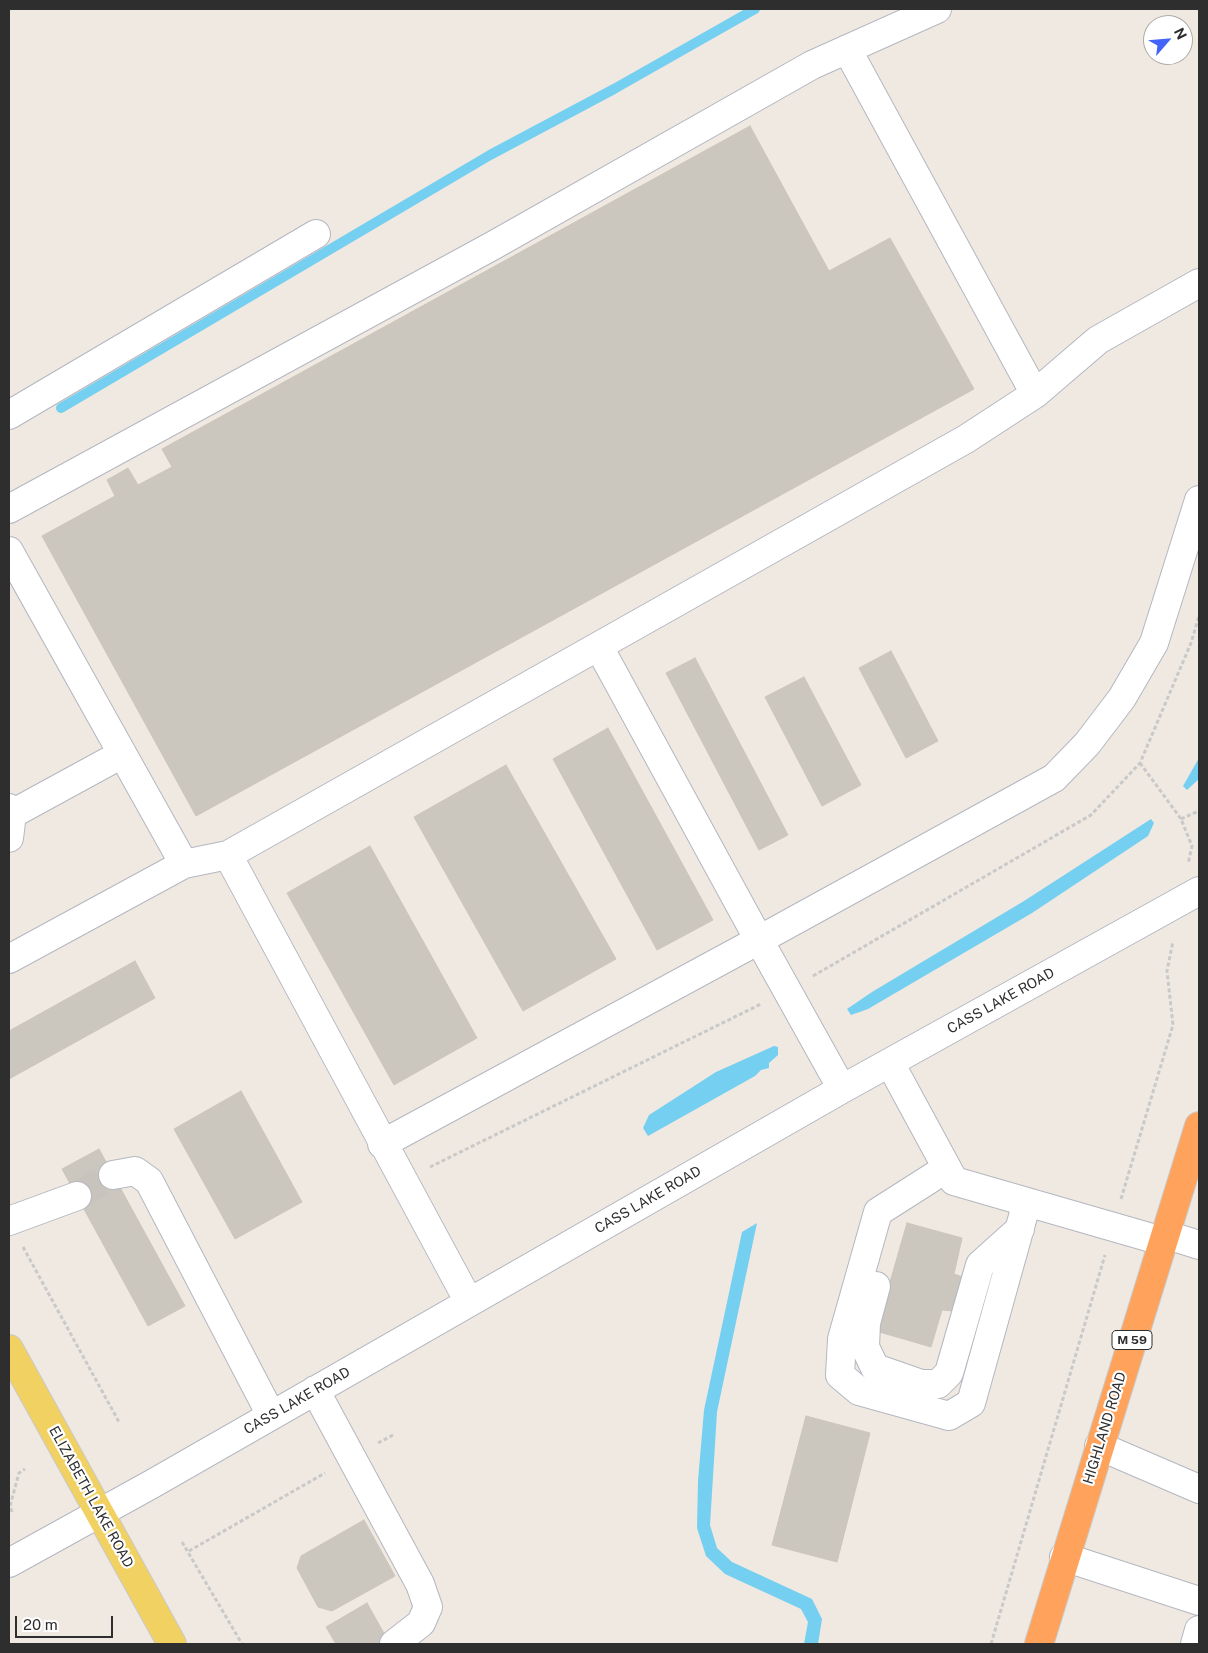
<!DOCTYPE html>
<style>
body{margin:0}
#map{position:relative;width:1208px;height:1653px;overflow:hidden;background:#efe9e1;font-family:"Public Sans",sans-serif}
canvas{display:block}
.frame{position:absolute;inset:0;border:10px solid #2e2e2e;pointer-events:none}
.north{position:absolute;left:1143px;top:15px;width:50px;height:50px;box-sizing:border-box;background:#fff;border:1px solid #ababab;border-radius:50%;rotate:63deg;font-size:14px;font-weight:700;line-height:20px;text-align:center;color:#2e2e2e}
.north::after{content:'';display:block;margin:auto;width:18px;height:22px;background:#4264fb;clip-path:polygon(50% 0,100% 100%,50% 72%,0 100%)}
.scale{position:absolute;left:15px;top:1616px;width:98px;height:22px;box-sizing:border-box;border:2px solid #2e2e2e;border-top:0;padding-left:6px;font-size:15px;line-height:18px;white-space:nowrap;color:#2e2e2e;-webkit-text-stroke:4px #fff;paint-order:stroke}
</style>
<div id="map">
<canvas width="1208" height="1653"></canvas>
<div class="frame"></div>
<div class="north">N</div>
<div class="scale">20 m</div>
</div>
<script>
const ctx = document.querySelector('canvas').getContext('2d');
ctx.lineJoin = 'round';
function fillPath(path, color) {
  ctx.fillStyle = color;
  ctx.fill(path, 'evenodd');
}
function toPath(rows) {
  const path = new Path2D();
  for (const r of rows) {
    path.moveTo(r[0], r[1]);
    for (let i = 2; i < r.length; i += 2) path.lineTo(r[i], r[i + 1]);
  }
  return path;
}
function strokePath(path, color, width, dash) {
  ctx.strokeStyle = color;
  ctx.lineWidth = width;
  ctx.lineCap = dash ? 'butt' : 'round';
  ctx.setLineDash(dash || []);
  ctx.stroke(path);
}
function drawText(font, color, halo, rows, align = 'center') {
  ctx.font = font + ' "Public Sans",sans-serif';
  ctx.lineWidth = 4.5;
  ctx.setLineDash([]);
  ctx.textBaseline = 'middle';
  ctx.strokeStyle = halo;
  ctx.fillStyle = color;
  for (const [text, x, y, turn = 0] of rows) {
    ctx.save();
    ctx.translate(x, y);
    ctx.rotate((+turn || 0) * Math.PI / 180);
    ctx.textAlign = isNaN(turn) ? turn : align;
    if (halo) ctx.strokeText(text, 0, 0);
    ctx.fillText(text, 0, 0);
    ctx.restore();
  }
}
const water = toPath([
 [1199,758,1199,779,1187,790,1183,786],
 [1151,819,1154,823,1148,836,1032,913,868,1009,851,1015,847,1009,872,992,1024,901],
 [774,1046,778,1047,778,1055,769,1063,769,1068,761,1070,755,1076,648,1136,643,1128,649,1115,716,1072],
 [757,1223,717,1412,710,1525,717,1548,732,1562,812,1599,822,1619,818,1644,804,1644,808,1622,801,1609,725,1574,706,1556,697,1528,698,1481,704,1410,742,1232]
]);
const stream = toPath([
 [61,408,490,155,614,89,755,9]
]);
const building = toPath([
 [750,126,829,271,890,238,974,389,196,816,42,536,115,496,107,480,128,468,138,485,172,467,162,449,750,126],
 [891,651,938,741,906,758,859,668,891,651],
 [695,658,788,835,759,850,666,673,695,658],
 [804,677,861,785,822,806,765,697,804,677],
 [608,728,713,920,657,950,553,759,608,728],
 [506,765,616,959,523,1011,414,817,506,765],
 [370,846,477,1038,394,1085,287,893,370,846],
 [135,961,155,998,9,1079,9,1031,135,961],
 [241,1091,302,1202,235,1239,174,1129,241,1091],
 [99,1149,185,1306,148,1326,62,1169,99,1149],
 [907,1223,962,1238,954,1274,963,1277,953,1311,942,1310,931,1347,876,1331,907,1223],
 [806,1416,870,1433,837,1562,772,1545,806,1416],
 [364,1520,395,1576,332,1611,318,1607,297,1568,301,1556,364,1520],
 [367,1603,390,1644,336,1644,326,1627,367,1603]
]);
const minorTunnel = toPath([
 [77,1196,113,1175]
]);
const path = toPath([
 [1140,763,1181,819,1192,846,1188,864],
 [1181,819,1199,811],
 [813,976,1091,815,1140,763,1191,643,1199,616],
 [430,1167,761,1004],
 [1121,1199,1173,1025,1167,971,1173,941],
 [23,1247,119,1422],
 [378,1443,393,1435],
 [12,1512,10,1506,19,1473,25,1469],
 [182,1542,242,1644],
 [189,1551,325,1473],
 [991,1644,1105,1255]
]);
const minor = toPath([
 [847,49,1035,394],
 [9,415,316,234],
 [9,509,494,245,812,65,937,9],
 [9,551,184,864,9,959],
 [599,647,759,940,1054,778,1087,744,1122,698,1154,643,1199,500],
 [9,808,12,814,9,838],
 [12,814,122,754],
 [228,855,469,1302],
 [184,864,228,855,966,439,1035,394,1098,340,1199,283],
 [890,1063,954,1181,1162,1241],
 [382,1144,759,940,842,1089],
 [947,1168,878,1212,842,1339,840,1375,859,1391,949,1416,971,1403,1027,1202],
 [113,1175,135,1171,149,1181,271,1415],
 [9,1221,77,1196],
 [1164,1234,1199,1245],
 [876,1286,866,1323,865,1347,875,1368,921,1384,938,1384,949,1373,980,1265,1020,1229],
 [315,1390,420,1584,428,1607,421,1623,394,1644],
 [1099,1446,1199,1489],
 [1064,1557,1199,1601],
 [9,1563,152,1484,842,1089,1199,891],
 [1195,1644,1199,1630]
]);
const major = toPath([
 [9,1349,172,1644]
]);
const highway = toPath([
 [1039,1644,1199,1126]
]);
const shields = [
 [1132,1340,40]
];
const shieldNames = [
 ["M 59",1132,1340]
];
const streetNames = [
 ["CASS LAKE ROAD",1001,1001,-29],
 ["CASS LAKE ROAD",648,1200,-30],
 ["CASS LAKE ROAD",297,1401,-30],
 ["HIGHLAND ROAD",1105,1428,-73],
 ["ELIZABETH LAKE ROAD",91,1497,61]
];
fillPath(water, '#75cff0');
strokePath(stream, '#75cff0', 10);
fillPath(building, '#cbc7bf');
strokePath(building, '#cbc5ba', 1);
strokePath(minorTunnel, '#c8c4bd', 28, [28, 14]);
strokePath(minor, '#b4b7c1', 30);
strokePath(major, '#c9c9c9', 30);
strokePath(highway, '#c9c9c9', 30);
strokePath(path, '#c9c9c9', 3, [4, 2.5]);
strokePath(minor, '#fff', 28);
strokePath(major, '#f2d163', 28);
strokePath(highway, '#ffa35c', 28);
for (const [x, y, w] of shields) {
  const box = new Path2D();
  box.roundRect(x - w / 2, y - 9.5, w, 19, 4);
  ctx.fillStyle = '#fff';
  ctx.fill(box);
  strokePath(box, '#2e2e2e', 1);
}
drawText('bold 12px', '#2e2e2e', null, shieldNames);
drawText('14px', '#2e2e2e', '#fff', streetNames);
</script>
